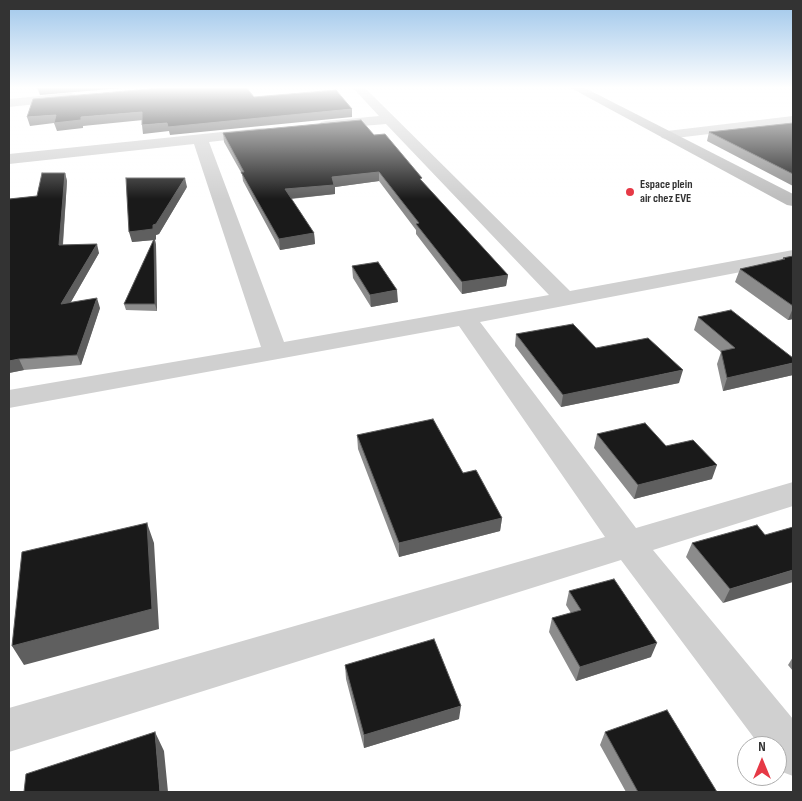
<!DOCTYPE html>
<style>
body{margin:0}
#map{position:relative;width:802px;height:801px;overflow:hidden;background:#fff;font-family:"Sofia Sans Condensed",sans-serif}
canvas{display:block}
.frame{position:absolute;inset:0;border:10px solid #333;pointer-events:none}
.north{position:absolute;left:737px;top:736px;width:50px;height:50px;box-sizing:border-box;background:#fff;border:1px solid #adadad;border-radius:50%;rotate:0deg;font-size:14px;font-weight:700;line-height:20px;text-align:center;color:#333}
.north::after{content:'';display:block;margin:auto;width:18px;height:22px;background:#e63946;clip-path:polygon(50% 0,100% 100%,50% 72%,0 100%)}
</style>
<div id="map">
<canvas width="802" height="801"></canvas>
<div class="frame"></div>
<div class="north">N</div>
</div>
<script>
const ctx = document.querySelector('canvas').getContext('2d');
ctx.lineJoin = 'round';
function toPath(rows) {
  const path = new Path2D();
  for (const r of rows) {
    path.moveTo(r[0], r[1]);
    for (let i = 2; i < r.length; i += 2) path.lineTo(r[i], r[i + 1]);
  }
  return path;
}
function fillPath(path, color) {
  ctx.fillStyle = color;
  ctx.fill(path, 'evenodd');
}
function strokePath(path, color, width, dash) {
  ctx.strokeStyle = color;
  ctx.lineWidth = width;
  ctx.lineCap = dash ? 'butt' : 'round';
  ctx.setLineDash(dash || []);
  ctx.stroke(path);
}
function drawText(font, color, halo, rows, align = 'center') {
  ctx.font = font + ' "Sofia Sans Condensed",sans-serif';
  ctx.lineWidth = 5;
  ctx.setLineDash([]);
  ctx.textBaseline = 'middle';
  ctx.strokeStyle = halo;
  ctx.fillStyle = color;
  for (const [text, x, y, turn = 0] of rows) {
    ctx.save();
    ctx.translate(x, y);
    ctx.rotate((+turn || 0) * Math.PI / 180);
    ctx.textAlign = isNaN(turn) ? turn : align;
    if (halo) ctx.strokeText(text, 0, 0);
    ctx.fillText(text, 0, 0);
    ctx.restore();
  }
}
const street = toPath([
 [352,87,364,87,570,291,793,250,793,262,480,322,636,528,793,482,793,506,653,550,793,719,793,776,777,770,777,746,760,746,621,560,9,752,9,708,605,537,459,326,9,408,9,390,261,347,194,144,9,164,9,154,261,128,266,129,268,132,266,135,261,136,209,142,284,342,549,295,386,124,326,129,321,128,319,125,321,122,326,121,379,116,352,87],
 [70,93,75,94,76,97,75,100,9,107,9,99,70,93],
 [793,116,793,124,667,139,662,138,660,135,662,132,667,131,793,116]
]);
const secondary = toPath([
 [569,87,583,87,793,194,793,206,787,205,569,87]
]);
const wall = toPath([
 [793,123,793,186,707,141,709,132],
 [223,133,374,135,422,181,508,275,506,286,462,294,416,234,416,230,379,181,335,187,335,194,291,199,314,233,315,244,280,250,243,181,242,174,224,142],
 [65,173,67,181,63,245,99,253,71,302,100,308,81,365,24,370,9,373,9,199,37,196],
 [187,187,159,234,156,235,156,239,155,240,156,245,157,311,126,310,124,304,154,240,132,242],
 [793,256,793,319,788,320,735,282,740,269,782,260,783,258],
 [352,266,398,302,371,307,353,278],
 [698,317,793,375,723,391,717,364,721,352,694,330],
 [516,334,596,348,679,383,561,407,515,346],
 [597,434,666,446,712,479,634,499,594,448],
 [357,435,463,473,502,518,500,531,399,557,358,449],
 [765,535,723,603,686,557,692,543],
 [569,591,651,657,576,681,549,632,552,618,571,613,566,605],
 [793,657,793,671,788,665],
 [345,665,459,719,364,748,346,679],
 [605,732,717,792,626,792,600,745]
]);
const shadedWall = toPath([
 [37,87,134,87,40,95],
 [352,109,352,117,170,135,169,131,143,134,142,125],
 [142,112,143,120,83,126,83,128,57,131,54,123,30,126,27,117,56,115,81,117],
 [379,172,379,181,335,187,335,194,286,199,285,189,332,177],
 [65,173,67,181,62,254,59,245],
 [185,178,187,187,159,234,156,235,156,239,155,240,156,245,157,311,155,304,154,240,132,242,129,232,153,225],
 [314,233,315,244,280,250,279,239],
 [97,244,99,253,64,314,61,304],
 [508,275,506,286,462,294,462,282],
 [397,290,398,302,371,307,370,295],
 [97,298,100,308,81,365,77,355],
 [793,308,793,319,788,320],
 [19,359,24,370,9,373,9,361],
 [793,363,793,375,723,391,727,378],
 [683,370,679,383,561,407,563,395],
 [717,465,712,479,634,499,638,485],
 [502,518,500,531,399,557,399,543],
 [147,523,154,543,159,629,24,665,12,646],
 [793,570,793,582,723,603,730,589],
 [657,643,651,657,576,681,580,667],
 [461,706,459,719,364,748,364,735],
 [155,732,164,751,168,792,160,792]
]);
const building = toPath([
 [172,87,246,87,254,97,336,90,352,109,168,127,167,123,142,125,142,112,81,117,81,120,54,123,56,115,27,117,33,99,172,87],
 [361,120,374,135,385,134,422,178,420,179,508,275,462,282,416,224,419,223,379,172,332,177,334,185,285,189,314,233,279,239,241,172,244,172,223,133,361,120],
 [793,123,793,174,709,132,793,123],
 [42,173,65,173,59,245,97,244,61,304,97,298,77,355,19,359,9,361,9,199,37,196,42,173],
 [126,178,185,178,156,224,153,225,153,229,129,232,126,178],
 [154,239,155,304,124,304,154,239],
 [793,256,793,306,740,269,785,259,783,258,793,256],
 [378,262,397,290,370,295,352,266,378,262],
 [731,310,793,358,793,363,727,378,721,351,735,348,698,317,731,310],
 [573,324,596,348,648,338,683,370,563,395,516,334,573,324],
 [433,419,463,473,476,470,502,518,399,543,357,435,433,419],
 [645,423,666,446,693,440,717,465,638,485,597,434,645,423],
 [147,523,152,609,12,646,22,552,147,523],
 [757,525,765,535,793,527,793,570,730,589,692,543,757,525],
 [614,579,657,643,580,667,552,618,581,610,569,591,614,579],
 [434,639,461,706,364,735,345,665,434,639],
 [667,710,717,792,638,792,605,732,667,710],
 [155,732,160,792,24,792,26,774,155,732]
]);
const markers = [
 [630,192,5,"#e63946"]
];
const farPoinames = [
 ["Espace plein",640,185],
 ["air chez EVE",640,199]
];
fillPath(street, '#d0d0d0');
fillPath(secondary, '#bdbdbd');
fillPath(wall, '#8c8c8c');
fillPath(shadedWall, '#5f5f5f');
fillPath(building, '#1a1a1a');
strokePath(building, '#5f5f5f', 1);
const sky = ctx.createLinearGradient(0, 0, 0, 199);
sky.addColorStop(0, '#9ec6ea');
sky.addColorStop(0.44, '#fff');
sky.addColorStop(1, '#ffffff00');
ctx.fillStyle = sky;
ctx.fillRect(0, 0, 802, 199);
for (const [x, y, r, color] of markers) {
  const dot = new Path2D();
  dot.arc(x, y, r, 0, 2 * Math.PI);
  ctx.fillStyle = color;
  ctx.fill(dot);
  strokePath(dot, '#fff', 2);
}
drawText('bold 12px', '#333', '#fff', farPoinames, 'left');
</script>
